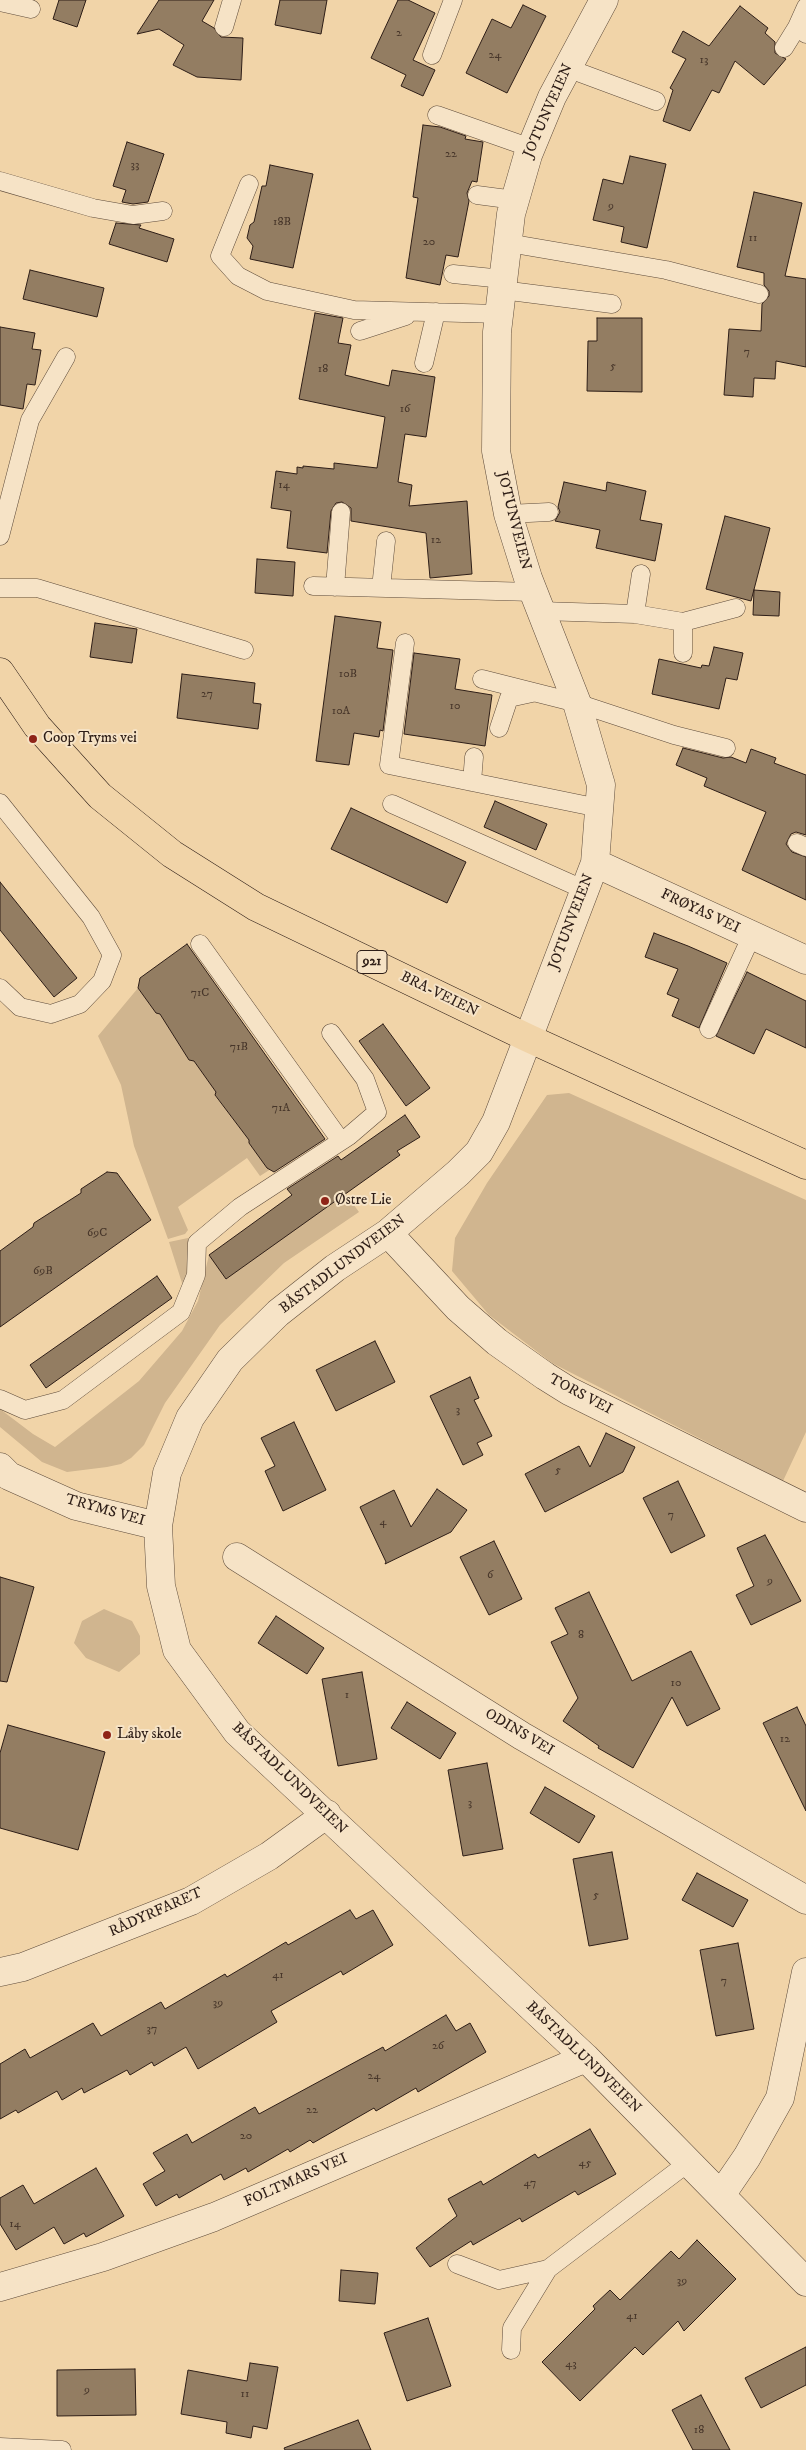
<!DOCTYPE html>
<meta charset="utf-8">
<style>
body{margin:0}
canvas{display:block;background:#f1d4a8}
</style>
<canvas width="806" height="2450"></canvas>
<script>
const ctx = document.querySelector('canvas').getContext('2d');
ctx.lineJoin = 'round';
function fillPath(path, color) {
  ctx.fillStyle = color;
  ctx.fill(path, 'evenodd');
}
function toPath(rows) {
  const path = new Path2D();
  for (const r of rows) {
    path.moveTo(r[0], r[1]);
    for (let i = 2; i < r.length; i += 2) path.lineTo(r[i], r[i + 1]);
  }
  return path;
}
function strokePath(path, color, width, dash) {
  ctx.strokeStyle = color;
  ctx.lineWidth = width;
  ctx.lineCap = dash ? 'butt' : 'round';
  ctx.setLineDash(dash || []);
  ctx.stroke(path);
}
function drawText(font, color, halo, rows, align = 'center') {
  ctx.font = font + ' "IM FELL DW Pica",serif';
  ctx.lineWidth = 4;
  ctx.setLineDash([]);
  ctx.textBaseline = 'middle';
  ctx.strokeStyle = halo;
  ctx.fillStyle = color;
  for (const [text, x, y, turn = 0] of rows) {
    ctx.save();
    ctx.translate(x, y);
    ctx.rotate((+turn || 0) * Math.PI / 180);
    ctx.textAlign = isNaN(turn) ? turn : align;
    if (halo) ctx.strokeText(text, 0, 0);
    ctx.fillText(text, 0, 0);
    ctx.restore();
  }
}
const green = toPath([
 [138,988,156,1013,160,1014,189,1060,194,1061,216,1092,215,1096,249,1140,249,1143,267,1168,271,1169,260,1176,247,1158,178,1207,188,1230,185,1234,168,1239,134,1146,121,1085,98,1036],
 [569,1093,806,1200,806,1432,783,1481,552,1363,489,1315,452,1271,455,1238,487,1183,547,1095],
 [345,1193,359,1212,284,1263,220,1325,165,1403,144,1445,131,1458,121,1464,107,1467,67,1472,42,1462,0,1427,0,1409,33,1434,55,1447,139,1381,182,1331,198,1301,209,1255,226,1279],
 [188,1238,188,1270,186,1281,182,1283,169,1242],
 [104,1609,132,1621,140,1636,140,1654,119,1672,86,1658,74,1643,82,1621]
]);
const building = toPath([
 [59,0,86,0,77,27,53,19,59,0],
 [159,0,214,0,202,21,214,28,221,37,243,38,241,80,197,77,173,65,184,45,159,29,137,34,159,0],
 [280,0,327,0,321,34,275,25,280,0],
 [398,0,408,0,435,13,413,60,435,70,423,96,401,86,406,75,371,58,398,0],
 [523,5,546,16,507,93,466,73,492,19,511,28,523,5],
 [740,6,768,28,765,33,775,42,775,53,786,59,764,85,735,61,719,93,712,90,690,131,663,121,673,90,670,88,686,59,672,52,683,31,709,46,740,6],
 [423,125,440,127,466,136,465,139,483,142,477,182,472,181,467,193,469,201,458,257,446,255,440,285,406,278,418,198,413,197,423,125],
 [127,142,164,154,148,202,133,204,122,202,126,190,113,186,127,142],
 [630,156,666,164,647,248,621,242,624,227,593,220,603,179,623,184,630,156],
 [270,165,313,174,293,268,250,259,253,246,247,238,250,225,254,222,262,186,266,186,270,165],
 [754,192,802,203,785,276,806,279,806,367,776,361,775,379,754,378,753,397,724,395,729,329,761,331,762,304,769,296,769,291,764,285,764,273,737,267,754,192],
 [116,223,141,225,139,228,174,239,167,262,109,244,116,223],
 [30,270,104,288,97,317,23,299,30,270],
 [315,313,343,318,338,343,351,345,345,375,389,386,392,370,435,377,426,437,405,434,398,482,412,485,409,506,467,501,472,574,430,578,426,533,351,521,351,508,342,502,336,503,331,511,327,553,287,548,291,511,271,508,276,471,297,474,297,467,303,468,303,466,334,469,334,463,377,468,385,417,299,399,315,313],
 [597,318,642,318,642,392,587,391,588,341,597,341,597,318],
 [0,327,35,333,32,349,41,350,35,385,27,384,23,409,0,405,0,327],
 [564,482,606,491,607,482,646,491,640,520,662,524,655,561,596,548,600,530,555,521,560,512,558,507,564,482],
 [725,516,770,528,751,601,706,589,725,516],
 [257,559,295,562,293,596,255,593,257,559],
 [754,590,780,592,779,616,753,615,754,590],
 [335,616,381,622,377,648,393,650,383,731,380,730,379,737,354,733,349,765,316,761,335,616],
 [95,623,137,629,132,663,90,657,95,623],
 [714,647,743,653,737,680,726,678,719,709,652,694,659,659,701,668,702,665,709,666,714,647],
 [414,653,460,659,455,689,492,695,485,746,404,734,414,653],
 [182,674,255,683,253,703,261,704,258,729,177,718,182,674],
 [683,748,723,758,731,757,746,763,751,749,776,758,774,763,806,775,806,835,796,832,791,834,786,844,792,852,806,857,806,900,742,870,766,812,704,786,707,778,676,765,683,748],
 [495,801,547,824,536,850,484,827,495,801],
 [351,808,466,862,447,903,331,849,351,808],
 [0,882,77,978,54,997,0,930,0,882],
 [654,933,688,946,727,963,699,1028,672,1016,679,999,667,994,678,969,645,957,654,933],
 [187,944,325,1139,274,1172,267,1168,249,1143,249,1140,215,1095,216,1092,194,1061,189,1060,160,1014,156,1013,138,988,140,978,187,944],
 [747,972,806,1001,806,1048,766,1029,754,1054,716,1036,747,972],
 [383,1024,430,1088,406,1106,359,1041,383,1024],
 [405,1115,420,1137,397,1151,400,1155,226,1279,209,1255,292,1195,287,1189,338,1156,341,1160,405,1115],
 [107,1172,117,1173,151,1220,0,1327,0,1251,33,1227,34,1223,81,1193,81,1189,107,1172],
 [157,1276,172,1298,46,1388,30,1365,157,1276],
 [375,1341,395,1382,336,1411,316,1370,375,1341],
 [470,1377,479,1398,474,1400,492,1436,477,1443,483,1455,463,1465,430,1396,470,1377],
 [294,1422,326,1490,283,1511,265,1471,275,1466,261,1438,294,1422],
 [606,1433,635,1447,623,1472,545,1512,525,1474,579,1446,590,1467,606,1433],
 [678,1481,705,1536,671,1553,643,1498,678,1481],
 [437,1489,467,1510,451,1532,385,1564,386,1562,360,1507,394,1490,411,1527,437,1489],
 [765,1535,801,1601,751,1625,736,1595,754,1586,737,1548,765,1535],
 [494,1541,522,1599,489,1615,460,1557,494,1541],
 [0,1577,34,1587,7,1682,0,1681,0,1577],
 [589,1592,632,1681,691,1651,720,1709,687,1726,672,1697,633,1768,598,1748,599,1746,563,1721,578,1698,551,1642,568,1634,555,1608,589,1592],
 [276,1616,324,1648,307,1674,258,1643,276,1616],
 [362,1672,377,1759,338,1766,322,1679,362,1672],
 [407,1702,456,1733,440,1759,391,1728,407,1702],
 [797,1707,806,1726,806,1811,763,1723,797,1707],
 [8,1725,105,1752,78,1850,0,1828,0,1753,8,1725],
 [487,1763,503,1849,463,1856,448,1770,487,1763],
 [545,1787,595,1816,579,1843,530,1813,545,1787],
 [612,1852,628,1939,589,1946,573,1859,612,1852],
 [697,1873,748,1900,733,1927,682,1900,697,1873],
 [350,1910,356,1919,373,1910,393,1945,343,1975,341,1971,271,2011,277,2022,198,2069,186,2047,154,2066,152,2062,130,2075,127,2070,84,2093,82,2088,62,2100,57,2091,18,2113,16,2110,0,2119,0,2064,25,2049,30,2058,93,2023,101,2036,161,2002,165,2009,225,1974,227,1977,286,1942,288,1945,350,1910],
 [738,1943,754,2029,716,2036,700,1950,738,1943],
 [446,2015,456,2031,470,2023,486,2052,418,2092,416,2088,376,2111,374,2108,313,2143,310,2140,290,2152,288,2149,248,2172,246,2168,224,2180,221,2174,179,2198,177,2194,156,2206,143,2184,165,2171,153,2153,187,2134,192,2143,255,2107,259,2114,383,2047,385,2051,446,2015],
 [590,2129,616,2174,578,2195,575,2191,522,2222,520,2218,473,2245,471,2241,430,2267,416,2248,457,2216,448,2199,481,2181,483,2185,535,2154,538,2158,590,2129],
 [96,2168,124,2216,86,2237,84,2233,64,2244,54,2227,16,2250,0,2224,0,2198,23,2185,34,2204,96,2168],
 [697,2240,736,2279,684,2331,678,2321,643,2355,635,2347,580,2401,542,2362,595,2309,593,2306,610,2290,620,2300,671,2251,679,2259,697,2240],
 [341,2270,378,2273,375,2304,339,2301,341,2270],
 [428,2318,451,2386,407,2401,384,2333,428,2318],
 [806,2347,806,2385,761,2408,745,2378,806,2347],
 [250,2363,278,2367,267,2429,253,2426,251,2438,226,2433,227,2422,181,2414,188,2370,247,2381,250,2363],
 [135,2369,136,2415,57,2416,57,2370,135,2369],
 [701,2395,730,2450,693,2450,672,2410,701,2395],
 [358,2420,371,2450,285,2450,284,2448,358,2420]
]);
const lane = toPath([
 [0,2,31,9],
 [806,7,797,27,806,34],
 [224,27,232,0],
 [784,48,797,27],
 [432,55,453,0],
 [567,68,656,101],
 [437,115,531,148],
 [0,181,93,208,133,215,163,211],
 [249,184,220,256,238,276,267,291,354,310,499,314],
 [477,195,515,200],
 [508,243,666,270,759,294],
 [453,274,503,279],
 [502,290,612,304],
 [360,331,406,316],
 [424,363,436,312],
 [508,514,549,512],
 [0,536,30,420,66,357],
 [313,586,533,592],
 [335,587,341,512],
 [0,588,37,588,244,650],
 [381,588,386,541],
 [541,611,635,614,683,622,736,608],
 [635,614,641,574],
 [683,622,683,653],
 [405,643,389,765,599,808],
 [482,679,577,703,674,735,726,748],
 [499,728,509,698,532,693],
 [472,782,474,757],
 [0,803,91,917,112,955,102,981,80,1004,51,1014,20,1007,0,988],
 [392,804,585,890],
 [797,843,806,847],
 [200,944,341,1141],
 [709,1029,752,935],
 [0,1399,25,1410,63,1400,181,1312,196,1275,197,1243,240,1207,349,1136,377,1112,365,1079,331,1033],
 [457,2264,499,2280,548,2269],
 [511,2350,512,2328,548,2269,689,2162],
 [0,2447,62,2450]
]);
const street = toPath([
 [604,0,552,97,528,155,511,214,497,332,496,451,508,514,528,578,577,703,601,785,595,863,496,1122,479,1152,458,1173,388,1233,335,1268,278,1313,230,1360,190,1418,167,1473,158,1526,161,1586,177,1650,237,1732,586,2058,806,2282],
 [595,863,806,960],
 [388,1233,458,1308,497,1342,545,1376,569,1391,806,1508],
 [0,1467,9,1476,76,1506,158,1526],
 [237,1557,522,1736,806,1900],
 [0,1972,23,1967,191,1901,269,1856,327,1814],
 [721,2195,747,2157,780,2098,806,1972],
 [0,2287,103,2257,214,2217,586,2058]
]);
const primary = toPath([
 [0,672,37,726,100,796,172,854,256,907,528,1038,806,1165]
]);
const markers = [
 [33,739,5,"#8f2418"],
 [325,1201,5,"#8f2418"],
 [107,1735,5,"#8f2418"]
];
const numberNames = [
 ["2",399,34],
 ["24",495,56],
 ["13",704,61],
 ["22",451,155],
 ["33",135,166],
 ["9",611,207],
 ["18B",282,223],
 ["11",753,239],
 ["20",429,243],
 ["7",747,353],
 ["5",613,367],
 ["18",323,370],
 ["16",405,410],
 ["14",284,486],
 ["12",436,541],
 ["10B",348,675],
 ["27",207,695],
 ["10",455,707],
 ["10A",341,712],
 ["71C",200,994],
 ["71B",239,1048],
 ["71A",281,1109],
 ["69C",97,1234],
 ["69B",43,1272],
 ["3",458,1411],
 ["5",558,1471],
 ["7",671,1516],
 ["4",383,1523],
 ["6",490,1576],
 ["9",770,1582],
 ["8",581,1636],
 ["10",676,1684],
 ["1",347,1696],
 ["12",785,1740],
 ["3",470,1804],
 ["5",596,1896],
 ["41",278,1976],
 ["7",724,1982],
 ["39",218,2004],
 ["37",152,2030],
 ["26",438,2047],
 ["24",374,2077],
 ["22",312,2111],
 ["20",246,2137],
 ["45",585,2164],
 ["47",530,2184],
 ["14",15,2225],
 ["39",682,2282],
 ["41",632,2317],
 ["43",571,2365],
 ["9",87,2391],
 ["11",245,2395],
 ["18",699,2431]
];
const shields = [
 [372,962,30]
];
const shieldNames = [
 ["921",372,962]
];
const streetNames = [
 ["JOTUNVEIEN",549,111,-66],
 ["JOTUNVEIEN",513,521,76],
 ["FRØYAS VEI",700,912,25],
 ["JOTUNVEIEN",572,922,-69],
 ["BRA-VEIEN",439,995,26],
 ["BÅSTADLUNDVEIEN",343,1265,-37],
 ["TORS VEI",580,1395,28],
 ["TRYMS VEI",105,1511,16],
 ["ODINS VEI",519,1733,31],
 ["BÅSTADLUNDVEIEN",289,1779,44],
 ["RÅDYRFARET",156,1913,-24],
 ["BÅSTADLUNDVEIEN",583,2058,44],
 ["FOLTMARS VEI",296,2181,-24]
];
const poiNames = [
 ["Coop Tryms vei",43,739],
 ["Østre Lie",335,1201],
 ["Låby skole",117,1735]
];
fillPath(green, '#d0b58f');
fillPath(building, '#937d62');
strokePath(building, '#2e1e17', 1);
strokePath(lane, '#5f4c3b', 19);
strokePath(street, '#5f4c3b', 29);
strokePath(primary, '#2e1e17', 29);
strokePath(lane, '#f6e3c6', 18);
strokePath(street, '#f6e3c6', 28);
strokePath(primary, '#f1d4a8', 28);
for (const [x, y, r, color] of markers) {
  const dot = new Path2D();
  dot.arc(x, y, r, 0, 2 * Math.PI);
  ctx.fillStyle = color;
  ctx.fill(dot);
  strokePath(dot, '#f6e3c6', 2);
}
drawText('12px', '#47362a', null, numberNames);
for (const [x, y, w] of shields) {
  const box = new Path2D();
  box.roundRect(x - w / 2, y - 11.5, w, 23, 4);
  ctx.fillStyle = '#f6e3c6';
  ctx.fill(box);
  strokePath(box, '#2e1e17', 1);
}
drawText('bold 14px', '#2e1e17', null, shieldNames);
drawText('15px', '#2e1e17', '#f6e3c6', streetNames);
drawText('15px', '#2e1e17', '#f6e3c6', poiNames, 'left');
</script>
